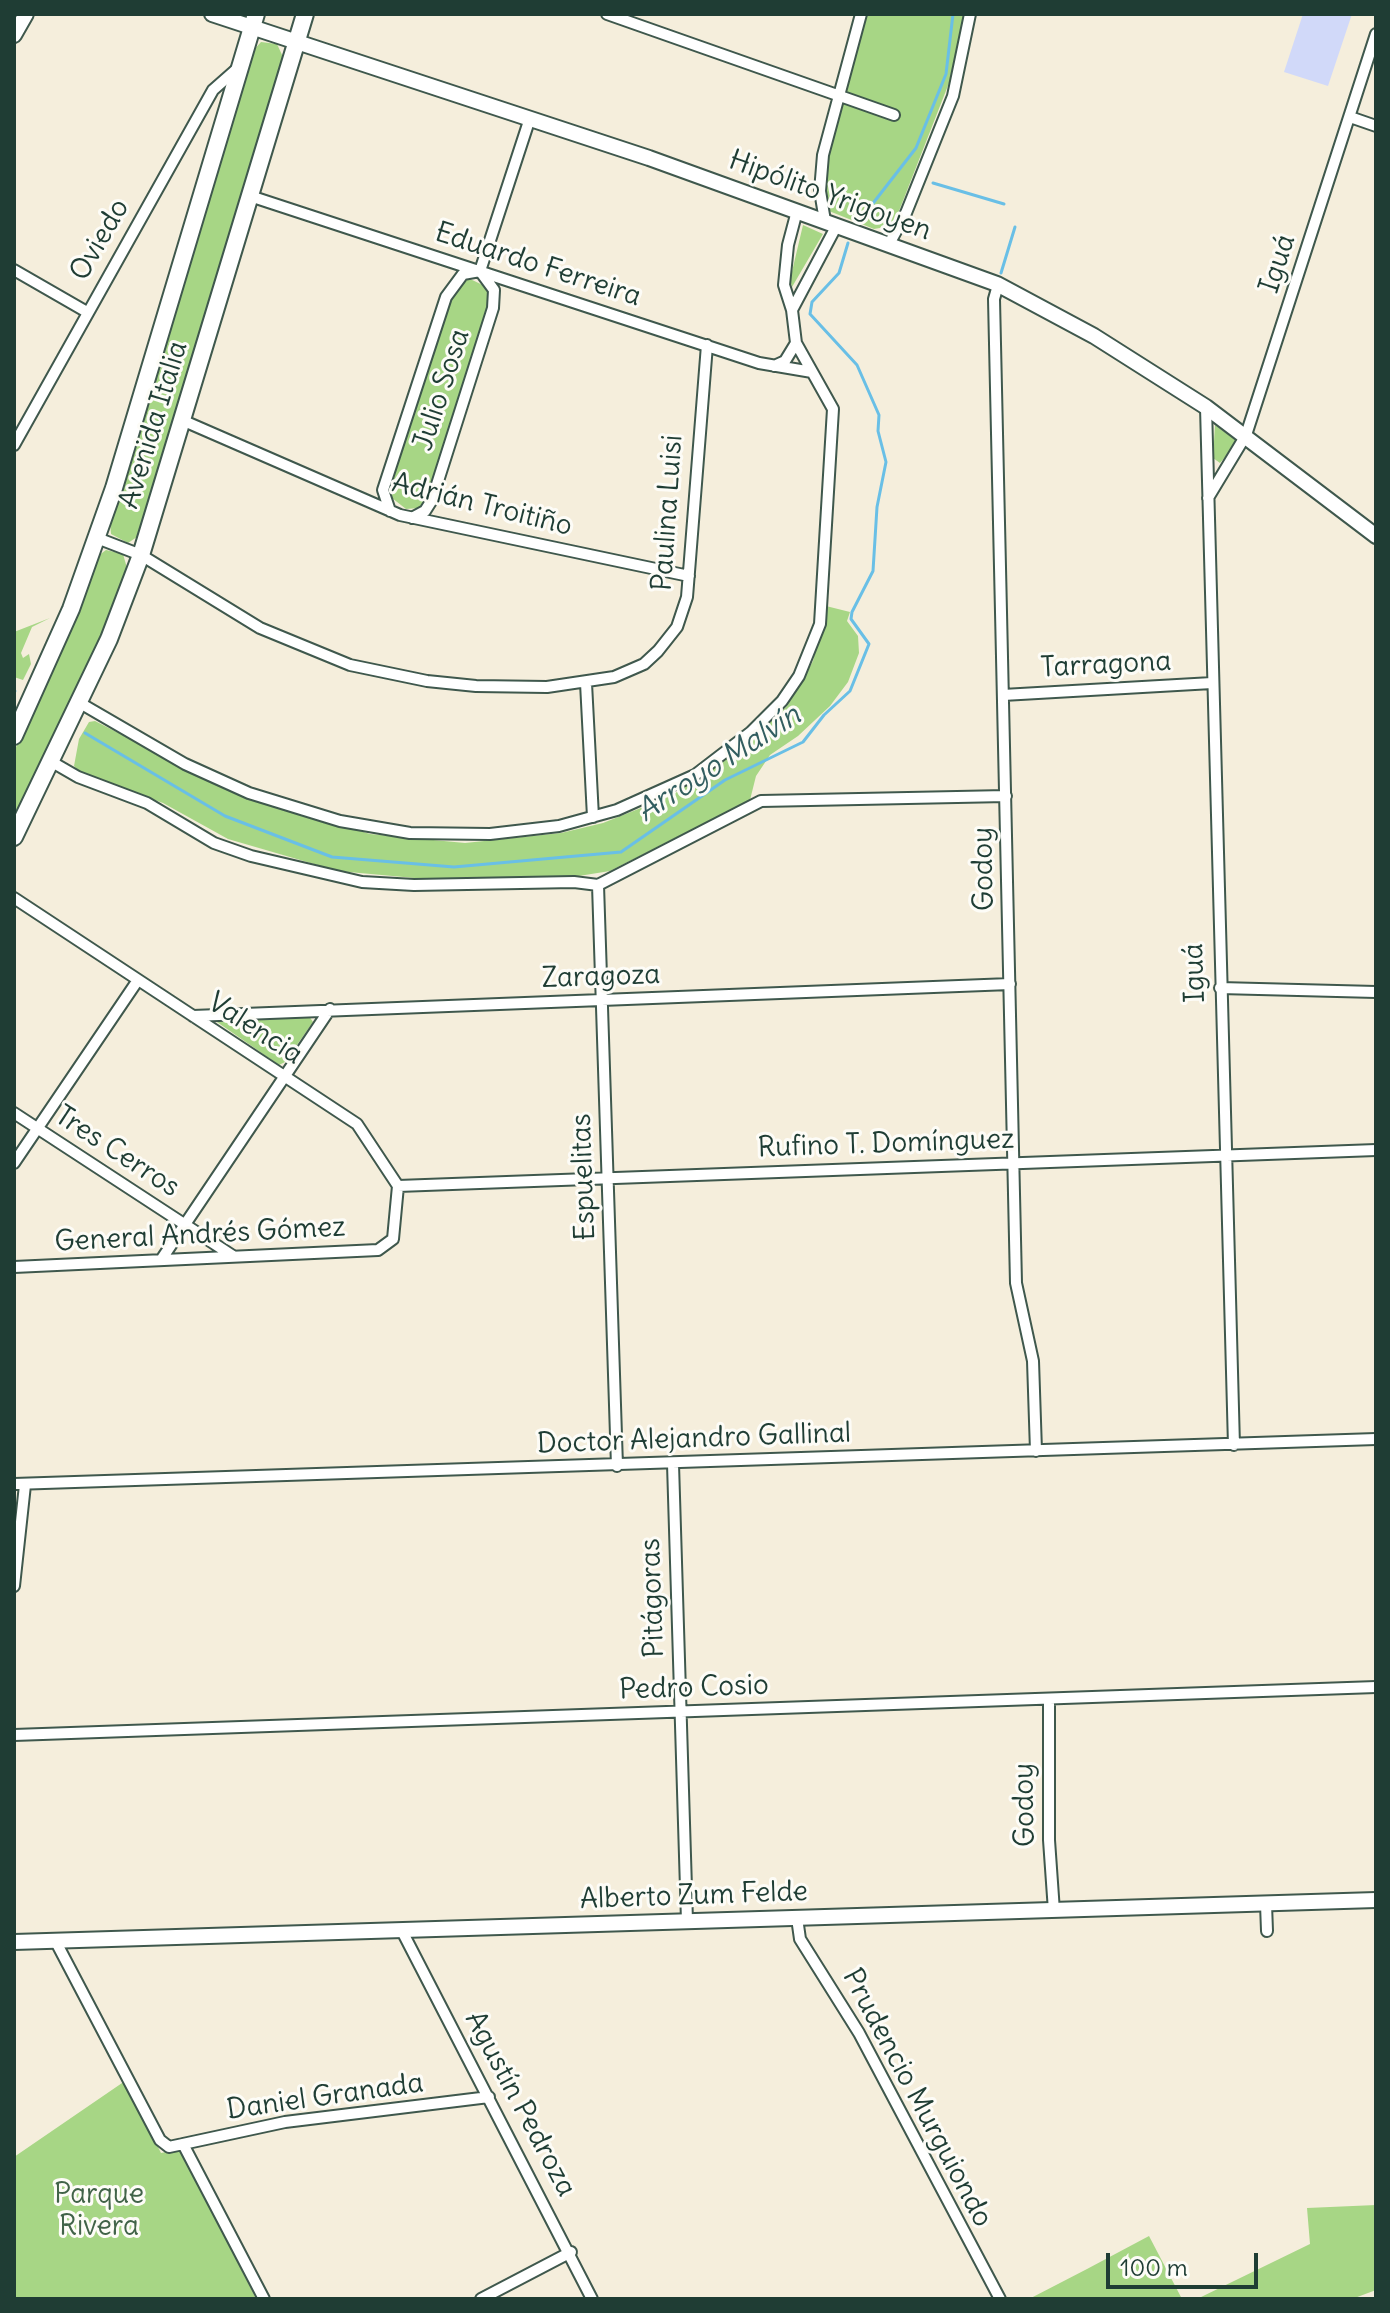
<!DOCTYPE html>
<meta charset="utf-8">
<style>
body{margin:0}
#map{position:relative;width:1390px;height:2313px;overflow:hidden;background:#f5eedc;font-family:Delius,sans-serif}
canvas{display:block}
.frame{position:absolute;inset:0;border:16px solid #1f3d34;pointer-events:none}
.scale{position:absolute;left:1106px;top:2253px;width:152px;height:36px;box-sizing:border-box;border:4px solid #1f3d34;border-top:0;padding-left:10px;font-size:24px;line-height:28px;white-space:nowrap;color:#1f3d34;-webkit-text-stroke:6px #fdfcf7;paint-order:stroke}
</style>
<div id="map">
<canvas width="1390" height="2313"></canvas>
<div class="frame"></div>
<div class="scale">100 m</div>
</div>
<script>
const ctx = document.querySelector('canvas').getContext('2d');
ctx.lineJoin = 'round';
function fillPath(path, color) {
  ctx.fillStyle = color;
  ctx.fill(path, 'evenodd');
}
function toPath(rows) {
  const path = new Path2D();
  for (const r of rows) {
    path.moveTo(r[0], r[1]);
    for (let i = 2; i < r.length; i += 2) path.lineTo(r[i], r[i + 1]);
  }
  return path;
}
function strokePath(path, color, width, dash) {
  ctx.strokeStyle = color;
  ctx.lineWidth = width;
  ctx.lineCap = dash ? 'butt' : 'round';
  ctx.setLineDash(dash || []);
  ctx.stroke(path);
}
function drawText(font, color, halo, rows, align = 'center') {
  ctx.font = font + ' Delius,sans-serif';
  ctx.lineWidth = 6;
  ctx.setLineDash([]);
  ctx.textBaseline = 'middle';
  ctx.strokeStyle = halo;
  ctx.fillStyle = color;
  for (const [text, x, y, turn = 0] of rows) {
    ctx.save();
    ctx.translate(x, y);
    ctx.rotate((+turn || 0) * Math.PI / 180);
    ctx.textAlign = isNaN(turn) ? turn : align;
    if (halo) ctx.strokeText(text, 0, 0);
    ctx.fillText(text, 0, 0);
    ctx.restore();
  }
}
const built = toPath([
 [1303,14,1352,14,1328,86,1284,72]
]);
const green = toPath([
 [866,14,964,14,949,83,899,211,891,226,874,229,829,211,825,186,831,141],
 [261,42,277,44,283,57,140,535,128,543,111,534,110,522,151,396,251,53],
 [803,225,823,234,792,287,790,280],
 [468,278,489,288,493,297,427,499,419,508,406,509,392,498,392,481,455,287],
 [1215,425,1238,442,1220,463,1213,458],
 [106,550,123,554,127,568,94,654,14,820,14,752,98,556],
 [826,606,850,612,847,621,858,636,859,653,848,682,830,706,798,736,770,755,756,776,750,800,610,871,560,879,458,882,338,871,228,839,163,803,80,773,74,766,79,739,89,722,95,721,230,790,370,834,465,843,561,833,603,823,671,796,750,742,787,706,800,685,813,661],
 [50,618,32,627,21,653,23,658,29,654,31,664,23,680,14,677,14,632],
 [309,1016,313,1022,285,1062,279,1065,217,1022,218,1019],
 [125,2081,161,2153,182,2149,256,2299,14,2299,14,2157],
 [1376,2205,1376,2290,1352,2299,1197,2299,1310,2244,1307,2208],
 [1149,2236,1182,2299,1029,2299,1087,2269]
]);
const stream = toPath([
 [933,183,1004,204],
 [860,220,916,148,946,74,953,14],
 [1001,273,1015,227],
 [14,691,15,691],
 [85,733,225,816,332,857,454,867,621,852,725,780,803,742,824,715,850,691,869,644,851,619,852,612,873,571,877,507,886,462,878,431,879,415,857,365,810,314,812,302,839,273,848,243]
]);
const street = toPath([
 [607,14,894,115],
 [1350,117,1376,126],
 [250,196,759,363,812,372],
 [825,221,820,191,823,155,861,14],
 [889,244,906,213,953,96,970,14],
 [14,270,87,312],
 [480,271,530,118],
 [998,285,994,299,1016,1283,1033,1361,1036,1451],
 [792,310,784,285,788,245,797,211],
 [774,366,785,361,796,343],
 [1206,407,1234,1445],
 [184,421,400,515,689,576],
 [14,445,213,90,238,68],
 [1208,498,1246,435,1376,34],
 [390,511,383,490,446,297,463,274,480,271,494,290,493,308,432,500,425,511,412,518],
 [97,538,141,555,260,628,350,665,427,681,476,686,547,687,614,677,644,664,658,651,677,627,687,597,707,345],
 [586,683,593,817],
 [1003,695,1212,683],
 [80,703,185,764,249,793,340,821,410,833,490,834,559,826,617,810,695,775,751,732,782,701,799,676,820,624,833,409,796,343,792,310,837,225],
 [52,762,78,777,147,803,214,843,251,856,362,882,414,885,574,882,598,885,761,801,1006,796],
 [598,885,617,1466],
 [14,898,357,1124,398,1186,393,1239,378,1250,14,1267],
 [1220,988,1376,992],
 [193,1016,1010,984],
 [14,1113,233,1256],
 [14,1163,138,980],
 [398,1186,1376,1150],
 [161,1260,330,1009],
 [673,1464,687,1921],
 [14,1484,1376,1439],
 [14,1586,25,1485],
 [1049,1699,1049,1840,1054,1911],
 [14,1735,1376,1687],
 [1266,1904,1267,1931],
 [797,1918,800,1939,859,2033,1000,2299],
 [402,1931,592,2299],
 [56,1942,160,2140,169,2147,285,2122,489,2097],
 [183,2144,264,2299],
 [481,2299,571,2252]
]);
const secondary = toPath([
 [212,14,649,158,997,284,1094,336,1206,407,1376,536],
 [14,35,26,14],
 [14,1942,1376,1900]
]);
const primary = toPath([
 [14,736,71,609,114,488,256,14],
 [14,837,109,639,141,555,305,14]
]);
const streetNames = [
 ["Hipólito Yrigoyen",830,196,20],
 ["Oviedo",100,240,-60],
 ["Iguá",1278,264,-72],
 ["Eduardo Ferreira",538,265,18],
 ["Julio Sosa",442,390,-72],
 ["Avenida Italia",154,425,-73],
 ["Adrián Troitiño",482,505,14],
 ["Paulina Luisi",668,513,-86],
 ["Tarragona",1106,665,-3],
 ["Godoy",984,869,-91],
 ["Iguá",1195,973,-92],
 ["Zaragoza",601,977,-2],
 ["Valencia",255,1029,33],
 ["Rufino T. Domínguez",886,1144,-2],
 ["Tres Cerros",117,1152,33],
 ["Espuelitas",584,1177,-92],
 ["General Andrés Gómez",200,1235,-3],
 ["Doctor Alejandro Gallinal",694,1439,-2],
 ["Pitágoras",653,1598,-92],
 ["Pedro Cosio",694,1688,-2],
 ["Godoy",1025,1805,-91],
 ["Alberto Zum Felde",694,1896,-2],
 ["Daniel Granada",325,2097,-8],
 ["Prudencio Murguiondo",917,2098,62],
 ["Agustín Pedroza",520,2104,62]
];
const parkNames = [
 ["Parque",99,2195],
 ["Rivera",99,2227]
];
const waterNames = [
 ["Arroyo Malvín",719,764,-33]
];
fillPath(built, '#d1d9f9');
fillPath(green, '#a7d685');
strokePath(stream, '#69bfe6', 3);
strokePath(street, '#3f584d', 14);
strokePath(secondary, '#3f584d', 18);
strokePath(primary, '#3f584d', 20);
strokePath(street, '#fff', 10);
strokePath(secondary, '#fff', 14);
strokePath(primary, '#fff', 16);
drawText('28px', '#1f3d34', '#fdfcf7', streetNames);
drawText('28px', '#416348', '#fdfcf7', parkNames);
drawText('italic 30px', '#325e60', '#fdfcf7', waterNames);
</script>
